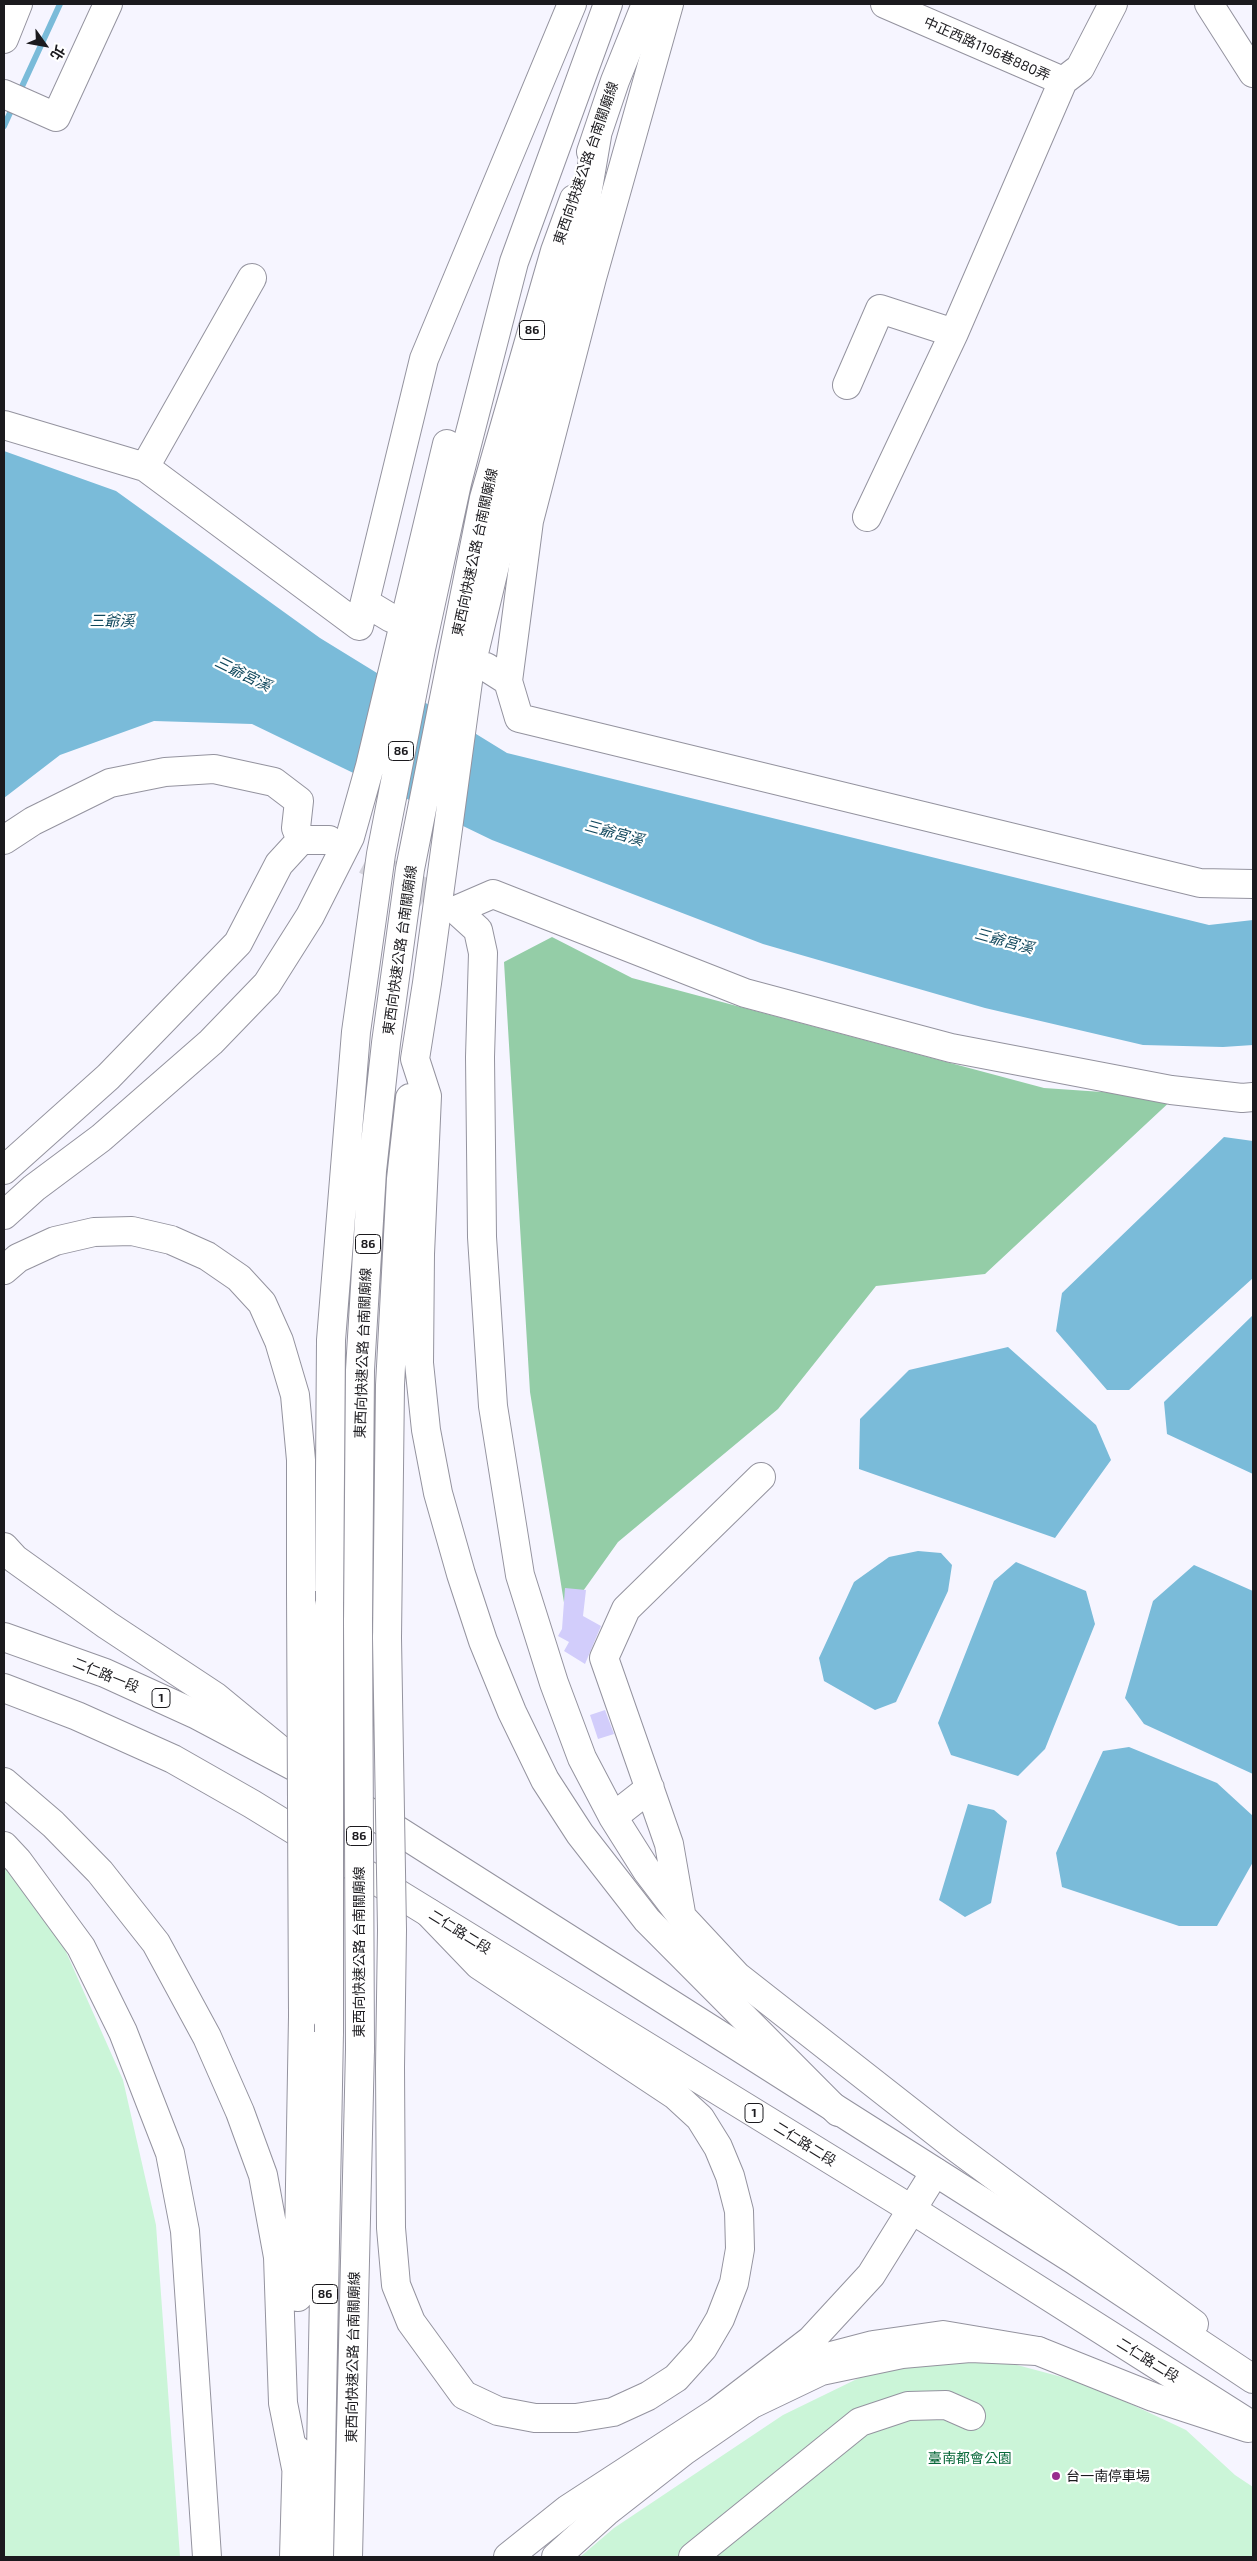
<!DOCTYPE html>
<meta charset="utf-8">
<style>
body{margin:0}
#map{position:relative;width:1257px;height:2561px;overflow:hidden;background:#f6f5ff;font-family:"Exo 2","Noto Sans TC",sans-serif}
canvas{display:block}
.frame{position:absolute;inset:0;border:5px solid #1b1a1e;pointer-events:none}
.north{position:absolute;left:20px;top:20px;width:50px;height:50px;-webkit-text-stroke:4px #fff;paint-order:stroke;rotate:122deg;font-size:14px;font-weight:700;line-height:20px;text-align:center;color:#1b1a1e}
.north::after{content:'';display:block;margin:auto;width:18px;height:22px;background:#1b1a1e;clip-path:polygon(50% 0,100% 100%,50% 72%,0 100%)}
</style>
<div id="map">
<canvas width="1257" height="2561"></canvas>
<div class="frame"></div>
<div class="north">北</div>
</div>
<script>
const ctx = document.querySelector('canvas').getContext('2d');
ctx.lineJoin = 'round';
function fillPath(path, color) {
  ctx.fillStyle = color;
  ctx.fill(path, 'evenodd');
}
function toPath(rows) {
  const path = new Path2D();
  for (const r of rows) {
    path.moveTo(r[0], r[1]);
    for (let i = 2; i < r.length; i += 2) path.lineTo(r[i], r[i + 1]);
  }
  return path;
}
function strokePath(path, color, width, dash) {
  ctx.strokeStyle = color;
  ctx.lineWidth = width;
  ctx.lineCap = dash ? 'butt' : 'round';
  ctx.setLineDash(dash || []);
  ctx.stroke(path);
}
function drawText(font, color, halo, rows, align = 'center') {
  ctx.font = font + ' "Exo 2","Noto Sans TC",sans-serif';
  ctx.lineWidth = 4.5;
  ctx.setLineDash([]);
  ctx.textBaseline = 'middle';
  ctx.strokeStyle = halo;
  ctx.fillStyle = color;
  for (const [text, x, y, turn = 0] of rows) {
    ctx.save();
    ctx.translate(x, y);
    ctx.rotate((+turn || 0) * Math.PI / 180);
    ctx.textAlign = isNaN(turn) ? turn : align;
    if (halo) ctx.strokeText(text, 0, 0);
    ctx.fillText(text, 0, 0);
    ctx.restore();
  }
}
const green = toPath([
 [4,1860,59,1936,123,2080,156,2225,180,2557,4,2557],
 [972,2358,1017,2365,1088,2384,1186,2430,1235,2475,1253,2487,1253,2557,580,2557,614,2528,783,2415,861,2377,930,2360]
]);
const forest = toPath([
 [552,937,632,978,1044,1088,1175,1097,985,1274,876,1286,778,1409,618,1542,566,1615,530,1392,504,962]
]);
const water = toPath([
 [4,451,116,491,320,638,507,753,1209,925,1253,920,1253,1045,1223,1047,1143,1045,985,1008,763,944,492,840,252,724,154,721,60,755,4,798],
 [1224,1137,1253,1141,1253,1278,1129,1390,1107,1390,1056,1331,1062,1293],
 [1253,1315,1253,1474,1167,1434,1164,1402],
 [1008,1347,1096,1425,1111,1460,1055,1538,859,1469,860,1419,909,1370],
 [918,1551,941,1553,952,1565,948,1591,896,1702,875,1710,824,1681,819,1658,854,1582,889,1557],
 [1016,1562,1086,1591,1095,1624,1045,1749,1018,1776,951,1755,938,1723,994,1581],
 [1194,1565,1253,1591,1253,1774,1144,1724,1125,1698,1153,1601],
 [1129,1747,1217,1783,1253,1816,1253,1862,1217,1926,1179,1926,1062,1887,1056,1853,1103,1751],
 [968,1804,994,1810,1007,1821,991,1903,965,1917,939,1900]
]);
const stream = toPath([
 [19,93,60,4],
 [4,126,14,104]
]);
const building = toPath([
 [565,1588,586,1590,583,1616,601,1626,585,1664,564,1651,569,1642,558,1636,562,1629],
 [605,1710,614,1734,598,1739,590,1715]
]);
const minorTunnel = toPath([
 [329,840,456,910]
]);
const minor = toPath([
 [669,4,592,278,529,521,508,681,519,718,1200,883,1253,884],
 [885,4,1063,81],
 [1209,4,1253,73],
 [4,39,18,4],
 [4,94,56,117,108,4],
 [847,385,880,309,954,333],
 [4,425,145,467,359,626,424,359,572,4],
 [145,467,252,278],
 [867,517,954,333,1063,81,1080,68,1113,4],
 [366,603,391,618],
 [486,667,508,681],
 [4,840,33,821,110,783,165,772,214,769,274,782,299,801,296,828,301,840],
 [4,1170,108,1077,238,943,279,864,301,840,329,840],
 [613,1817,650,1788],
 [4,1846,18,1861,81,1947,123,2032,170,2153,185,2231,207,2557],
 [681,1913,669,1844,604,1658,626,1609,761,1477],
 [1194,2324,950,2143,737,1976,682,1917,647,1871,613,1817,582,1758,554,1683,520,1575,493,1406,482,1237,480,1057,483,953,478,930,456,910,493,894,745,993,951,1048,1171,1090,1242,1098,1253,1097],
 [556,2557,606,2512,684,2451,752,2404,821,2371,902,2354,970,2348,1038,2351,1153,2397,1248,2428],
 [693,2557,860,2422,908,2406,946,2405,971,2416]
]);
const major = toPath([
 [4,1637,105,1673,195,1714,312,1776,1074,2260,1253,2379],
 [4,1688,77,1716,173,1759,252,1804,911,2209,1253,2426]
]);
const highway = toPath([
 [597,136,579,242,508,511,469,674,427,983,415,1059,427,1096,420,1254,419,1363,426,1430,438,1493,461,1574,483,1641,512,1712,545,1780,580,1834,647,1920,838,2112],
 [591,152,615,81,646,4],
 [4,1215,34,1188,101,1138,211,1042,267,984,310,916,350,837,370,766,447,444],
 [4,1270,18,1258,55,1241,94,1232,132,1231,171,1240,207,1256,239,1278,262,1303,279,1341,295,1395,301,1460,301,1591],
 [4,1547,15,1559,107,1625,216,1697,312,1776],
 [329,1606,331,1340,356,1032,381,854,421,649,457,483,514,262,608,4],
 [358,1622,360,1370,372,1171,386,1043,410,869,484,498,555,251,574,199],
 [387,1638,390,1385,401,1179,410,1098],
 [4,1782,53,1824,100,1872,156,1943,207,2037,240,2112,263,2175,278,2257,283,2403,296,2468],
 [390,2067,391,2228,396,2285,411,2322,464,2395,498,2411,535,2418,576,2418,613,2412,648,2396,676,2378,703,2348,720,2319,734,2283,740,2249,739,2211,730,2176,718,2147,700,2118,675,2095,479,1965,429,1913],
 [298,2297,303,2016],
 [768,2387,831,2356,873,2345,943,2335,1038,2351],
 [294,2557,297,2450],
 [319,2557,329,2032],
 [348,2557,360,2049],
 [508,2557,568,2509,717,2412,811,2340,871,2275,935,2172]
]);
const highwayBridge = toPath([
 [301,1591,303,2016],
 [329,1606,329,2032],
 [358,1622,360,2049],
 [387,1638,392,1930,390,2067]
]);
const markers = [
 [1056,2476,5,"#982c8e"]
];
const shields = [
 [532,330,25],
 [401,751,25],
 [368,1244,25],
 [161,1698,18],
 [359,1836,25],
 [754,2113,18],
 [325,2294,25]
];
const shieldNames = [
 ["86",532,330],
 ["86",401,751],
 ["86",368,1244],
 ["1",161,1698],
 ["86",359,1836],
 ["1",754,2113],
 ["86",325,2294]
];
const streetNames = [
 ["中正西路1196巷880弄",987,49,24],
 ["東西向快速公路 台南關廟線",586,163,-71],
 ["東西向快速公路 台南關廟線",475,552,-78],
 ["東西向快速公路 台南關廟線",400,950,-82],
 ["東西向快速公路 台南關廟線",363,1353,-88],
 ["二仁路一段",106,1675,22],
 ["二仁路二段",460,1932,32],
 ["東西向快速公路 台南關廟線",359,1952,-90],
 ["二仁路二段",805,2144,32],
 ["東西向快速公路 台南關廟線",353,2357,-89],
 ["二仁路二段",1148,2360,32]
];
const parkNames = [
 ["臺南都會公園",970,2458]
];
const poiNames = [
 ["台一南停車場",1066,2476]
];
const waterNames = [
 ["三爺溪",112,621],
 ["三爺宮溪",243,674,26],
 ["三爺宮溪",614,833,15],
 ["三爺宮溪",1004,941,15]
];
fillPath(green, '#cbf5d8');
fillPath(forest, '#94cda7');
fillPath(water, '#7abbd9');
strokePath(stream, '#7abbd9', 6);
fillPath(building, '#d2cdfb');
strokePath(minorTunnel, '#d5d4dd', 28, [28, 14]);
strokePath(minor, '#94939f', 30);
strokePath(major, '#94939f', 30);
strokePath(highway, '#94939f', 30);
strokePath(minor, '#fff', 28);
strokePath(major, '#fff', 28);
strokePath(highway, '#fff', 28);
strokePath(highwayBridge, '#94939f', 30, []);
strokePath(highwayBridge, '#fff', 28);
for (const [x, y, r, color] of markers) {
  const dot = new Path2D();
  dot.arc(x, y, r, 0, 2 * Math.PI);
  ctx.fillStyle = color;
  ctx.fill(dot);
  strokePath(dot, '#fff', 2);
}
for (const [x, y, w] of shields) {
  const box = new Path2D();
  box.roundRect(x - w / 2, y - 9.5, w, 19, 4);
  ctx.fillStyle = '#fff';
  ctx.fill(box);
  strokePath(box, '#1b1a1e', 1);
}
drawText('bold 12px', '#1b1a1e', null, shieldNames);
drawText('14px', '#1b1a1e', '#fff', streetNames);
drawText('14px', '#08683a', '#fff', parkNames);
drawText('14px', '#1b1a1e', '#fff', poiNames, 'left');
drawText('italic 15px', '#11485d', '#fff', waterNames);
</script>
